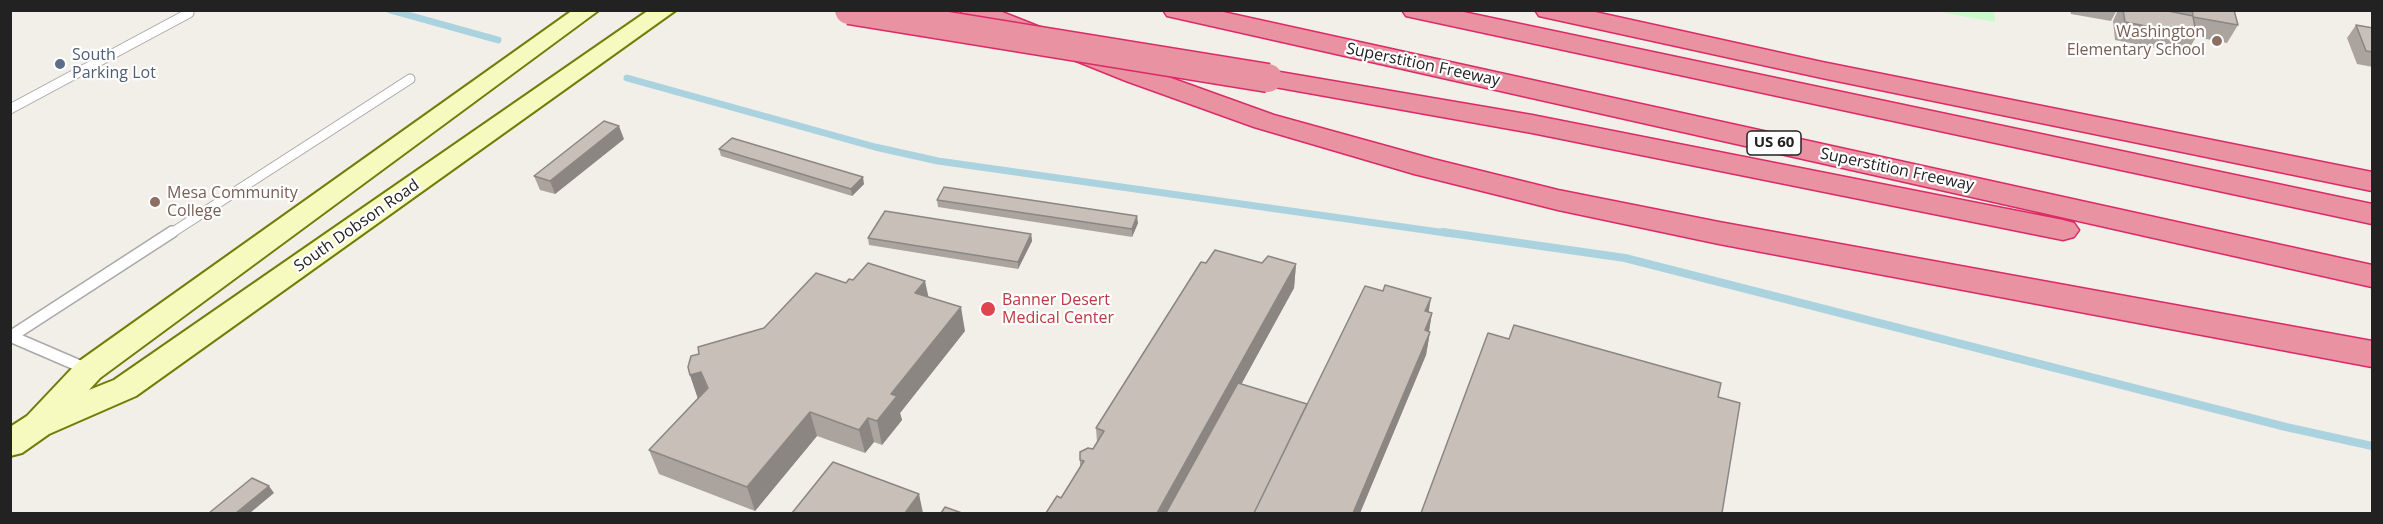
<!DOCTYPE html>
<style>
body{margin:0}
#map{position:relative;width:2383px;height:524px;overflow:hidden;background:#f2efe9;font-family:"Open Sans",sans-serif}
canvas{display:block}
.frame{position:absolute;inset:0;border:12px solid #222;pointer-events:none}
</style>
<div id="map">
<canvas width="2383" height="524"></canvas>
<div class="frame"></div>
</div>
<script>
const ctx = document.querySelector('canvas').getContext('2d');
ctx.lineJoin = 'round';
function fillPath(path, color) {
  ctx.fillStyle = color;
  ctx.fill(path, 'evenodd');
}
function toPath(rows) {
  const path = new Path2D();
  for (const r of rows) {
    path.moveTo(r[0], r[1]);
    for (let i = 2; i < r.length; i += 2) path.lineTo(r[i], r[i + 1]);
  }
  return path;
}
function strokePath(path, color, width, dash) {
  ctx.strokeStyle = color;
  ctx.lineWidth = width;
  ctx.lineCap = dash ? 'butt' : 'round';
  ctx.setLineDash(dash || []);
  ctx.stroke(path);
}
function drawText(font, color, halo, rows, align = 'center') {
  ctx.font = font + ' "Open Sans",sans-serif';
  ctx.lineWidth = 4.5;
  ctx.setLineDash([]);
  ctx.textBaseline = 'middle';
  ctx.strokeStyle = halo;
  ctx.fillStyle = color;
  for (const [text, x, y, turn = 0] of rows) {
    ctx.save();
    ctx.translate(x, y);
    ctx.rotate((+turn || 0) * Math.PI / 180);
    ctx.textAlign = isNaN(turn) ? turn : align;
    if (halo) ctx.strokeText(text, 0, 0);
    ctx.fillText(text, 0, 0);
    ctx.restore();
  }
}
const park = toPath([
 [1935,11,1994,11,1995,22]
]);
const streamFar1 = toPath([
 [390,10,498,40],
 [627,78,875,147,938,161,1453,234]
]);
const stream = toPath([
 [1443,232,1625,258,2286,427,2372,446]
]);
const laneFar1 = toPath([
 [10,109,189,13],
 [170,234,410,79]
]);
const lane = toPath([
 [10,336,89,370],
 [10,337,172,232]
]);
const secondary = toPath([
 [573,10,599,10,100,378,89,390,114,380,649,10,676,10,136,396,49,434,22,453,10,456,10,427,27,416,78,362,573,10]
]);
const highway = toPath([
 [960,10,997,10,1146,69,1274,115,1433,159,1558,190,1719,222,2372,341,2372,367,1719,244,1558,210,1414,174,1254,127,1126,81,964,16,960,10],
 [1163,10,1214,10,2372,265,2372,287,1176,18,1167,16,1163,10],
 [1402,10,1454,10,2372,204,2372,224,1415,18,1406,16,1402,10],
 [1535,10,1586,10,1822,62,2372,172,2372,191,1822,78,1548,18,1539,16,1535,10],
 [1268,70,1532,115,2063,220,2074,223,2079,230,2074,237,2063,240,1532,133,1258,84,1254,78,1258,72,1268,70]
]);
const highwayBridge = toPath([
 [849,10,1268,78]
]);
const wall = toPath([
 [2070,10,2117,10,2111,21,2071,14],
 [2118,10,2163,10,2178,13,2178,10,2234,10,2238,25,2227,43,2196,37,2186,54,2115,40,2113,21],
 [2356,25,2373,28,2373,67,2357,64,2347,38],
 [624,139,555,194,540,190,534,176],
 [719,149,864,184,852,196,721,156],
 [937,200,1138,223,1132,237,938,207],
 [1031,234,1032,241,1018,269,869,245,868,238],
 [1262,263,1296,264,1294,288,1241,384,1307,404,1383,291,1431,298,1428,312,1432,313,1429,331,1430,332,1426,355,1360,513,1061,498,1080,467,1080,460,1093,449,1097,442,1096,428],
 [846,283,928,297,965,331,900,413,902,420,882,445,874,442,865,453,817,436,755,511,659,474,649,450,698,398,690,375,699,354,764,328]
]);
const shadedWall = toPath([
 [619,126,624,139,555,194,550,181],
 [863,177,864,184,852,196,851,189],
 [1137,216,1138,223,1132,237,1132,229],
 [1031,234,1032,241,1018,269,1018,262],
 [1296,264,1294,288,1171,513,1157,513],
 [925,281,930,304,915,293],
 [1431,298,1427,322,1425,311],
 [961,307,965,331,900,413,902,420,882,445,877,421,891,394],
 [1432,313,1428,337,1425,330],
 [1430,332,1426,355,1360,513,1353,513],
 [701,372,710,396,698,399,690,375],
 [810,412,817,436,755,511,747,487],
 [868,418,874,442,865,453,859,430],
 [269,486,274,493,250,513,236,513],
 [919,494,923,513,905,513]
]);
const building = toPath([
 [2123,10,2163,10,2193,16,2192,10,2234,10,2238,25,2193,17,2197,36,2125,22,2123,10],
 [2356,25,2373,28,2373,52,2366,51,2356,25],
 [604,121,619,126,550,181,534,176,604,121],
 [732,138,863,177,851,189,719,149,732,138],
 [944,187,1137,216,1132,229,937,200,944,187],
 [885,211,1031,234,1018,262,868,238,885,211],
 [1215,250,1262,263,1268,256,1296,264,1157,513,1046,513,1057,496,1061,498,1084,461,1080,460,1080,452,1088,448,1093,449,1104,431,1096,428,1201,262,1206,263,1215,250],
 [868,263,925,281,915,293,961,307,891,394,897,396,877,421,868,418,859,430,810,412,747,487,649,450,708,388,701,372,690,375,688,367,691,356,699,354,698,347,764,328,816,273,846,283,849,279,853,280,868,263],
 [1385,285,1431,298,1425,311,1432,313,1425,330,1430,332,1353,513,1254,513,1365,286,1383,291,1385,285],
 [1514,325,1721,383,1718,397,1740,403,1722,513,1421,513,1488,333,1509,339,1514,325],
 [1238,383,1307,404,1254,513,1166,513,1238,383],
 [833,462,919,494,905,513,792,513,833,462],
 [252,478,269,486,236,513,209,513,252,478],
 [945,507,962,513,941,513,945,507]
]);
const markers = [
 [2217,41,6,"#8d6e63"],
 [60,64,6,"#5c6f8a"],
 [155,202,6,"#8d6e63"],
 [988,309,8,"#e0444e"]
];
const shields = [
 [1774,143,54]
];
const shieldNames = [
 ["US 60",1774,143]
];
const educationNames = [
 ["Washington",2205,32],
 ["Elementary School",2205,50],
 ["Mesa Community",167,193,"left"],
 ["College",167,211,"left"]
];
const serviceNames = [
 ["South",72,55],
 ["Parking Lot",72,73]
];
const streetNames = [
 ["Superstition Freeway",1423,65,12],
 ["Superstition Freeway",1897,170,12],
 ["South Dobson Road",357,226,-35]
];
const healthNames = [
 ["Banner Desert",1002,300],
 ["Medical Center",1002,318]
];
fillPath(park, '#c8facc');
strokePath(streamFar1, '#aad3df', 7);
strokePath(stream, '#aad3df', 8);
strokePath(laneFar1, '#a9a9a9', 11);
strokePath(lane, '#a9a9a9', 14);
strokePath(secondary, '#707d05', 4);
strokePath(highway, '#dc2a67', 3);
strokePath(laneFar1, '#fff', 9);
strokePath(lane, '#fff', 11);
fillPath(secondary, '#f7fabf');
fillPath(highway, '#e892a2');
strokePath(highwayBridge, '#dc2a67', 31, []);
strokePath(highwayBridge, '#e892a2', 28);
fillPath(wall, '#aba49e');
fillPath(shadedWall, '#8b8681');
fillPath(building, '#c7bfb8');
strokePath(building, '#8b8681', 1.5);
for (const [x, y, r, color] of markers) {
  const dot = new Path2D();
  dot.arc(x, y, r, 0, 2 * Math.PI);
  ctx.fillStyle = color;
  ctx.fill(dot);
  strokePath(dot, '#fff', 2);
}
for (const [x, y, w] of shields) {
  const box = new Path2D();
  box.roundRect(x - w / 2, y - 12, w, 24, 4.5);
  ctx.fillStyle = '#fff';
  ctx.fill(box);
  strokePath(box, '#222', 1.5);
}
drawText('bold 15px', '#222', null, shieldNames);
drawText('16px', '#785e54', '#fff', educationNames, 'right');
drawText('16px', '#4e5e75', '#fff', serviceNames, 'left');
drawText('16px', '#222', '#fff', streetNames);
drawText('16px', '#be3a42', '#fff', healthNames, 'left');
</script>
